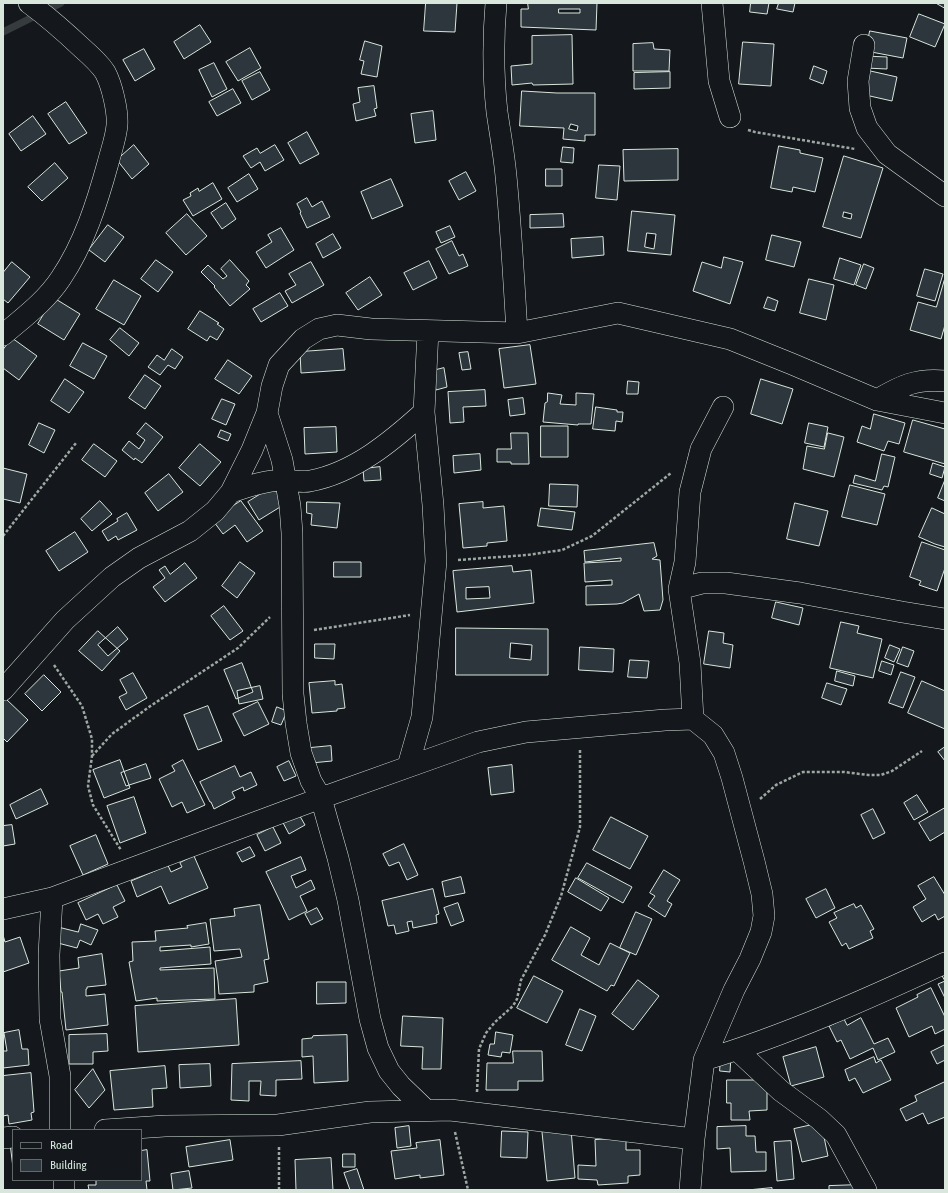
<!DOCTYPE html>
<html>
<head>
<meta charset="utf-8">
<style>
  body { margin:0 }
  #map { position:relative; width:948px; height:1193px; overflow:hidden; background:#14181c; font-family:"Asap Condensed",sans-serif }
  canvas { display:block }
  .frame { position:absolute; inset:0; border:4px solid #d8e6dc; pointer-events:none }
  .legend { position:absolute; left:12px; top:1129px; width:130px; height:52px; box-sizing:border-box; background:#14181c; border:1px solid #626a69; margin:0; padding:5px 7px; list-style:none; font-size:12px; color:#d8e6dc }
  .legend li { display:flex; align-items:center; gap:8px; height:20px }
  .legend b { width:20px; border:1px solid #626a69 }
</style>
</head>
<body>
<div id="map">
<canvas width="948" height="1193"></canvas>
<div class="frame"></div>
<ul class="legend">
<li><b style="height:5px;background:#14181c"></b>Road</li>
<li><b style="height:11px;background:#2c363c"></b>Building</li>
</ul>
</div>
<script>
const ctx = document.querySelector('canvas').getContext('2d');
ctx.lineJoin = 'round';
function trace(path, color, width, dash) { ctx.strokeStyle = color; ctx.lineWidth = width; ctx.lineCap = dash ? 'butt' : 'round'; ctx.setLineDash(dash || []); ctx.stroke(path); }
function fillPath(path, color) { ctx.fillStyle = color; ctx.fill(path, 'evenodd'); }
const stream = new Path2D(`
  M3 32 61 3`);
const building = new Path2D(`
  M426 3H457L455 32 424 31Z
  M528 3H597L596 30 521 27V9H528ZM559 9H580V13H559Z
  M751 3H769L767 14 750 12Z
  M779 3H795L793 12 777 9Z
  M936 3H945V8Z
  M919 14 945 24 935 47 910 37Z
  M200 25 211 42 184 59 174 42Z
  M870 31 907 38 903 58 866 51Z
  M572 35 573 84 533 85 532 83 512 85 511 66 532 64V36Z
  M365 41 382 46 377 77 361 74 364 61 360 60Z
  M743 42 774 44 771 86 739 84Z
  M653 43 654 49 670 50 669 71H633V44Z
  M250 48 261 68 238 81 226 62Z
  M144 49 155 69 135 81 123 60Z
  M865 56 887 57V69L865 68Z
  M214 63 227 89 212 97 199 70Z
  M814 66 827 71 823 84 810 79Z
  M866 70 897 77 892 101 861 94Z
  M260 72 270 90 252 100 242 81Z
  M670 72V88L634 89V73Z
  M374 86 377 108 374 109 376 116 356 121 353 104 360 102 358 88Z
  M233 89 241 103 217 116 209 102Z
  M522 91 557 93H595V135H585V141L563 139 564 128 520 126ZM571 124 578 126 577 131 569 129Z
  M66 102 87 133 69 144 48 114Z
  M433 111 436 140 415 143 411 114Z
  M33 116 46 134 21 151 9 134Z
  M307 132 319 154 300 164 288 143Z
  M134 145 149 164 132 179 117 160Z
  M275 145 284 160 265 171 260 162 251 168 243 156 257 148 260 153Z
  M779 146 800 150V153L823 158 815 192 793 187 792 192 771 188Z
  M563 147 574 148 573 163 561 162Z
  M678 149V180L624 181 623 150Z
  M844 156 883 168 861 238 823 227ZM844 212 852 214 851 219 843 217Z
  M55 163 68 178 42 201 28 187Z
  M599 165 620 166 617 200 596 198Z
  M546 169H562V186H546Z
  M466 172 476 191 459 200 449 181Z
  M249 174 258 189 237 202 228 188Z
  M391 179 403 206 372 219 361 192Z
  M213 183 222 199 193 216 183 200 191 196 190 193 198 188 199 191Z
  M307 198 312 207 322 201 330 217 307 228 300 213 301 212 297 204Z
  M226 203 236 219 222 229 211 213Z
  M632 211 675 215 671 255 628 251ZM647 233 656 234 654 249 645 247Z
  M187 214 207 236 186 255 166 233Z
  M563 214 564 227 530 228V215Z
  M108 225 124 237 105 262 89 250Z
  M450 226 455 237 441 243 436 232Z
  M281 228 294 250 266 268 256 252 272 242 268 235Z
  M333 234 341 248 323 258 316 244Z
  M772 235 801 242 794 267 766 260Z
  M603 237 604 255 572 258 571 239Z
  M452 241 459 256 463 254 468 266 449 274 436 249Z
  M724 257 743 262 730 304 693 291 702 262 721 268Z
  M840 258 861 265 854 285 834 279Z
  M156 260 173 272 158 292 141 279Z
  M230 260 249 281 246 285 250 289 230 306 214 287 215 286 201 272 208 265 223 279 227 276 221 269Z
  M429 261 437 278 413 290 404 273Z
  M12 262 30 277 8 303 3 299V273Z
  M311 262 324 285 292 303 285 291 296 285 289 274Z
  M864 264 874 268 866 289 856 285Z
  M925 269 943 274 935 301 917 296Z
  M370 277 382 295 358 310 346 293Z
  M945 278V325L941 339 910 330 918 302 936 307Z
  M809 279 834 285 826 320 800 313Z
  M114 280 141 296 124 325 96 309Z
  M280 293 288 306 261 322 253 309Z
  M768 297 778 301 775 311 764 308Z
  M54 298 80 314 64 340 38 324Z
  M200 311 219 323 217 324 224 329 217 340 210 336 207 341 188 329Z
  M120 328 139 343 129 356 110 340Z
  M12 338 37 356 19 380 3 368V350Z
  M83 343 107 356 94 379 70 366Z
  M530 345 536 384 504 388 499 349Z
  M172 349 183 357 175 369 168 365 160 375 148 367 157 355 164 360Z
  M343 349 345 370 301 373 300 352Z
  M468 352 471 369 462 370 459 353Z
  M228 360 252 376 239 394 215 379Z
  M444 368 447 387 436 390 432 371Z
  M145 375 161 386 145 409 129 398Z
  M65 379 84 392 69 413 51 401Z
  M761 379 793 389 782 424 751 414Z
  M628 381 639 382 638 394H627Z
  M485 390 486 406 463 407 464 422 450 423 448 392Z
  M548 393 562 395 560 404 576 405V393L594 394 591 424H578V425L543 422 545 403 547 402Z
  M523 398 525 414 510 416 508 400Z
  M222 399 235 404 226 425 212 419Z
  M596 407 617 410V412H623L622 422 616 421 615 431 593 429Z
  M874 414 905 423 899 444 888 441 884 451 857 442 862 426 870 429Z
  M913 420 945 429V464L904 452Z
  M39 423 55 430 44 453 29 445Z
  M146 423 163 437 142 463 135 458 134 460 122 450 129 441 139 449 145 440 137 434Z
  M809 423 828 427 824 447 805 443Z
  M541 426H568V457H541Z
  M336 427 337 452 305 454 304 428Z
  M221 430 231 434 228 441 218 437Z
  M511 433H528L529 464H511V462H497V449H511Z
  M828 433 844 437 834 477 803 469 807 446 824 449Z
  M94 444 117 461 105 477 82 460Z
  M200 444 221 462 200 486 179 468Z
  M480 454 481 470 454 473 453 456Z
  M882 454 895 457 888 487 884 486 882 490 853 483 855 475 875 481Z
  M933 463 945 467 942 478 930 474Z
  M380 467 381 480 364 481 363 469Z
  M3 468 27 474 20 503 3 499Z
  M169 474 183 492 158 511 145 493Z
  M945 480V501L938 498Z
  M550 484 578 485 577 507 549 506Z
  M850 485 885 494 877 525 842 517Z
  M274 486 285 504 259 520 248 502Z
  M100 501 112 514 92 531 81 519Z
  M241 501 263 531 247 542 235 525 223 534 214 522 225 511Z
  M307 502 340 503 337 528 311 525 312 514 307 513Z
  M483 502V508L504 506 507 541 487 543V546L463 548 459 504Z
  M795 503 828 511 819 546 787 539Z
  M541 508 575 512 572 530 538 526Z
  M932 508 945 514V547L935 544 919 537Z
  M127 513 137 530 118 540 116 536 108 541 102 531 118 521 117 519Z
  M75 532 88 552 59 571 46 551Z
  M922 542 945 550V568L937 591 919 585 921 581 910 577Z
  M654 543 657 556 652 559 660 560 663 600 660 610 644 611 639 594 623 603 617 604 586 605V586L612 585V580L585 582 584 563 621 561V558L585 562 584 551Z
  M240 562 255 573 237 598 222 586Z
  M334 562H361V577H334Z
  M185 563 197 578 165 602 153 587 165 578 159 570 165 566 170 574Z
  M512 566 513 572 531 570 534 603 457 612 453 571Z
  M489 587 490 598 466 599V588Z
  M776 602 803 608 799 625 772 618Z
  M224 606 243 631 230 640 211 616Z
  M841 622 859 626 857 633 882 639 873 678 830 668Z
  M118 627 128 639 108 656 98 645Z
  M456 628 548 629V675H456ZM511 643 532 645 531 660 510 658Z
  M98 631 120 651 102 671 79 651Z
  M709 631 724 633 723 643 733 645 730 668 704 664Z
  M315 644H335L334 659 315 658Z
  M890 645 900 649 894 662 885 658Z
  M580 647 614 649 613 672 579 670Z
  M903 647 914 651 908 667 897 663Z
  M630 660 649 661 647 678 628 677Z
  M882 661 894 665 891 675 879 671Z
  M242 663 253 692 236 699 224 670Z
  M837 671 855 676 853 686 835 681Z
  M901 672 915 677 903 708 889 703Z
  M133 673 147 698 126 710 119 697 127 693 120 680Z
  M44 675 61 692 42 711 25 694Z
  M335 681V685L342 684 345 708 337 709V711L312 713 309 683Z
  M922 681 945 691V729L908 713Z
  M827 683 847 689 841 705 822 698Z
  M260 686 263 699 239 704 237 691Z
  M6 699 28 720 7 742 3 738V702Z
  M258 702 269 724 244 736 233 714Z
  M208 706 222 741 198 750 184 715Z
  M277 707 287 711 281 725 272 722Z
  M331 746 332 761 311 763 310 748Z
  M945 747V761L938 752Z
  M120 760 130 788 104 798 93 770Z
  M183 760 205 805 187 813 182 802 172 807 159 779 175 771 172 766Z
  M289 761 296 776 284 781 277 767Z
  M146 764 151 778 126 786 121 773Z
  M512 765 514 792 491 795 488 768Z
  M235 766 240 777 251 772 257 785 244 791 243 787 232 792 235 798 214 809 211 802H210L200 782Z
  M41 789 48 804 16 819 10 805Z
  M917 795 928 812 914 820 904 803Z
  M134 797 146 833 120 843 107 806Z
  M945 808V832L930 841 919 823Z
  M873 809 885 833 873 839 861 815Z
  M297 811 305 825 289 834 281 819Z
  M611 817 648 836 630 869 593 850Z
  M12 825 15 844 3 846V826Z
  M273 827 281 843 265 851 257 835Z
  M96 835 108 864 83 875 70 846Z
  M404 844 418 875 407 880 399 862 389 866 383 854Z
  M250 847 255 856 242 862 237 853Z
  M194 856 208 888 169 904 161 886 137 897 131 881 157 870 166 861 171 872 182 867 180 863Z
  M301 857 306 870 291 876 296 888 311 880 315 889 300 896 307 911 289 920 266 872Z
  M587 863 632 887 623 903 578 878Z
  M664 870 680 880 667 901 672 904 665 917 648 906 655 896 650 893Z
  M461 877 465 893 445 897 442 882Z
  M934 877 945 895V916L938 920 935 914 922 922 913 907 926 899 918 886Z
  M576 878 609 898 601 911 568 892Z
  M117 885 125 901 113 907 118 917 103 924 98 914 86 920 78 903Z
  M433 889 439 914 436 915 437 923 413 928 412 921 407 922 409 931 396 934 394 925 388 926 382 901Z
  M826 889 835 908 816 918 806 899Z
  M458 903 464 921 451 926 444 908Z
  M854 904 856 908 861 905 874 929 870 931 873 938 849 949 846 943 842 946 829 922 837 918 834 913Z
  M260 905 269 959 264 960 268 982 254 985V992L219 994 218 981 215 961 242 957 240 949 214 951 210 919 235 916 234 909Z
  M317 908 323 919 311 925 305 914Z
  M636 912 652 919 636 955 620 948Z
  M206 923 209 944 191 947V945L160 947V951L210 947 211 964 160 968V970L214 968 215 999 157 1001V998L136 1001 129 962 133 961 132 942 156 941 155 931 188 928 187 926Z
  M81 924 98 930 91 945 80 940 77 948 54 942 58 927 78 932Z
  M571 927 590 938 581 955 599 965 610 943 630 953 614 986 611 985 607 991 552 960Z
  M3 935 5 942 20 937 29 963 3 972Z
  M102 954 106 985 87 987V989H86V996L105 994 108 1025 66 1030 62 992H61L59 971 79 968 78 958Z
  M945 972V998L938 984 945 981 941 974Z
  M534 976 563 991 547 1023 517 1008Z
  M638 980 659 996 633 1030 612 1014Z
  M317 982H346V1003L317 1004Z
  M931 988 945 1017V1029L935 1034 932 1026 909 1037 896 1008 918 997 917 995Z
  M236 999 239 1045 138 1052 135 1006Z
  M580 1009 596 1016 582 1051 566 1045Z
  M403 1016 443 1018 441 1069H422L423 1047 401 1046Z
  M861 1018 874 1044 888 1038 895 1052 878 1060 873 1048 850 1059 841 1040 837 1042 829 1026 844 1019 847 1025Z
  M19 1030 22 1049H28L29 1065 3 1068V1051H7L4 1033Z
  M496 1032 513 1035 510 1053 502 1052 501 1057 488 1055 490 1044H494Z
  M107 1034 108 1051 93 1052V1064H69V1035Z
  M347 1035 348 1081 314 1083 313 1056 302 1057V1039L312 1038 313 1036Z
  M945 1045V1060L937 1064 931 1052Z
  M816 1047 824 1077 791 1086 783 1057Z
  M513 1051H542L543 1081H518V1090H486L487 1063H513Z
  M721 1056H731L730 1072 720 1071Z
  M874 1057 876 1063 881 1060 891 1080 863 1093 855 1078 849 1081 845 1070Z
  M301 1061 302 1079 276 1080V1096L260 1095 261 1081H249V1101L231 1100 232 1064Z
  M210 1064 211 1086 180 1088 179 1065Z
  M165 1066 167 1088 152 1089 153 1107 114 1110 110 1071Z
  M93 1069 105 1090 89 1108 75 1090Z
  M31 1073 34 1112 31 1113 32 1120 9 1124 8 1115 3 1116V1076Z
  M727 1080H767V1110L749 1111 750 1120H731V1103H727Z
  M945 1082V1117L928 1124 923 1113 906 1121 900 1109 917 1101 915 1096Z
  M821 1123 828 1156 802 1162 794 1129Z
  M409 1126 411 1146 397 1148 395 1128Z
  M746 1126V1136H755L756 1152H766V1171L731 1172 730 1148 717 1149V1127Z
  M571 1129 575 1178 547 1181 542 1132Z
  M502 1131 528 1132 527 1158 501 1157Z
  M626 1138V1150H640V1175L628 1176V1183L598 1185 597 1180 578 1179V1165L596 1166 595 1140Z
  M230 1140 233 1160 189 1167 186 1147Z
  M440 1140 444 1175 420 1178V1175L395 1179 391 1151 417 1148 416 1143Z
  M791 1141 794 1179 777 1181 774 1142Z
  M13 1142V1168L10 1143Z
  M147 1150 150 1181H146L147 1190H89L88 1185H96V1180H141V1151Z
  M343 1154H355V1167H343Z
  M331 1158 333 1190H296L295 1160Z
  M357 1169 364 1190H350L344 1173Z
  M189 1171 192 1188 173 1190 171 1174Z
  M859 1185V1190H829V1186Z
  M772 1188V1190H748Z`);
const path = new Path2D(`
  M748 130 755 132 855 149
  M3 536 76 443
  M458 560 527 555 562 550 592 536 671 473
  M314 630 410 615
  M54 665 82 706 92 739V756L88 786 93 805 121 850
  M92 756 112 734 149 707 238 648 270 617
  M760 799 776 785 803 772H844L868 775H881L892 771 922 751
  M477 1092 479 1049 486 1033 495 1022 513 1006 517 999 521 980 545 935 561 896 580 827V750
  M455 1132 468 1190
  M279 1147V1190`);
const street = new Path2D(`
  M496 3C493 39 493 76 497 112 500 133 504 154 506 176 511 228 514 281 517 333
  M712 3 719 81 730 117
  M864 45 858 81 860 108 867 128 887 154 945 196
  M3 335C24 317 46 301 61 278 84 244 97 203 108 163 111 151 116 138 117 125 118 111 112 85 105 72 99 63 90 55 82 48 65 32 48 17 29 3
  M877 400C900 386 917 378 945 381
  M267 413 282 460 290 506 292 533 293 694 296 723 301 753 311 781 321 798 338 858 348 900 370 1019 378 1048 389 1071 401 1086 426 1110
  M231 492C249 486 267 480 285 480 294 480 301 483 310 481 354 473 392 441 424 412
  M679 589 702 583H726L800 593 902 612 945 619
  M3 690 65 620 112 577 139 558 190 531 215 511 231 492 252 450 267 413 272 386 279 365 303 339 319 329 337 325 371 329 517 333 618 313 730 339 792 364 877 400 945 413
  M693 719 690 663 679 589 685 562 690 492 701 449 723 407
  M408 766 422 717 436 561 433 505 424 412 428 331
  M52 898 49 955 50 1019 60 1076V1130
  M3 909 52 898 321 798 478 742 526 732 665 720 693 719 713 735 724 753 732 778 754 861 762 894 764 916 761 932 750 959 734 990 704 1060 694 1139 690 1190
  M737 1050 781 1091 819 1119 836 1135 866 1190
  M704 1060C787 1035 867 999 945 963
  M105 1130 165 1126 278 1125 370 1112 450 1110 694 1139
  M3 1138 13 1137
  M64 1180V1190`);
trace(stream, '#363b3e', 7);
fillPath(building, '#2c363c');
trace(building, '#d8e6dc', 1);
trace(street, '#d8e6dc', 22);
trace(path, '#9da8a2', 2.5, [3, 2]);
trace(street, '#14181c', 21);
</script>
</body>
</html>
